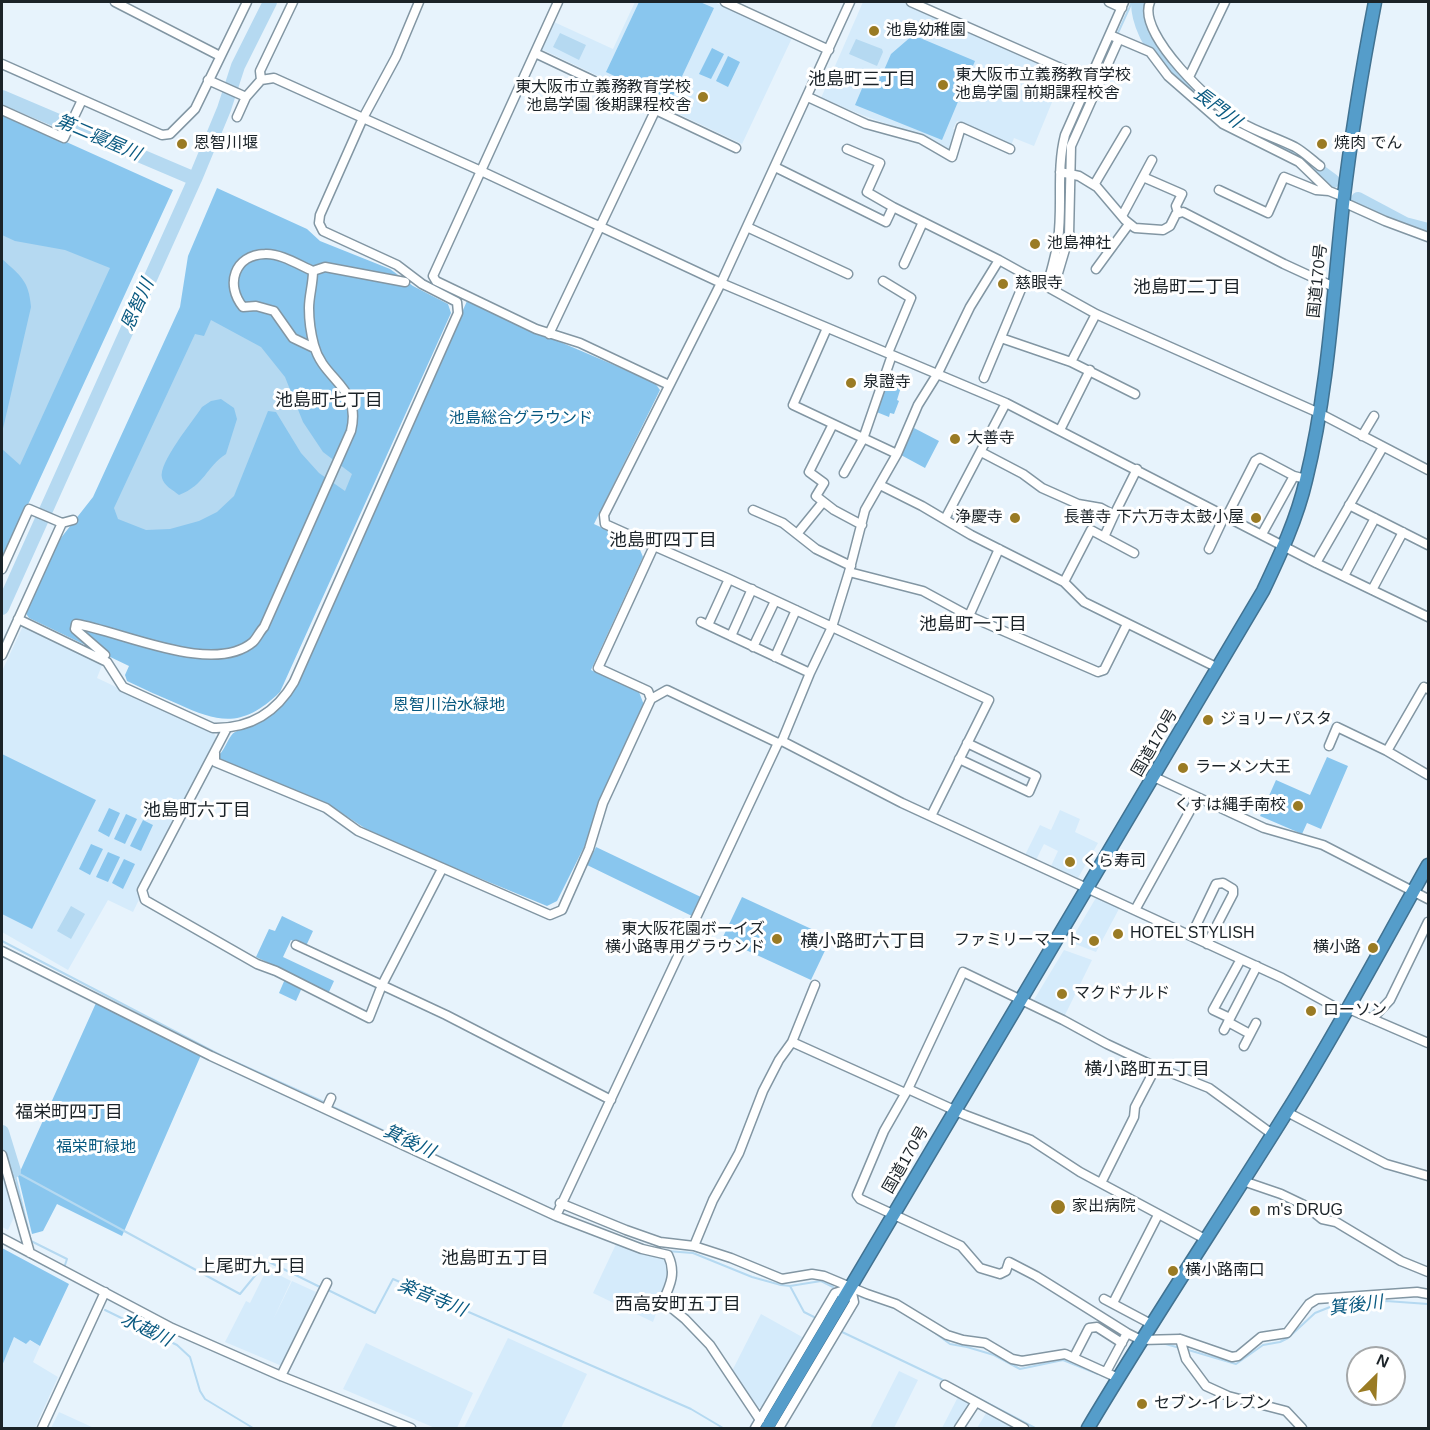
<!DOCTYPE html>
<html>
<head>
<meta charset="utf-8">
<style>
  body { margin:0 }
  #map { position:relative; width:1430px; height:1430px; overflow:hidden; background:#e7f3fc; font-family:Arial,sans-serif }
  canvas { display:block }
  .frame { position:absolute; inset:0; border:3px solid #1b2328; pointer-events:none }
  .north { position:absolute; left:1346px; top:1346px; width:60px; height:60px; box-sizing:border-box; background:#fff; border:2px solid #a4a7a9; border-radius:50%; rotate:24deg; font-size:16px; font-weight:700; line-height:24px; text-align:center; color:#1b2328 }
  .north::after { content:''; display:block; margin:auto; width:21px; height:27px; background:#9a7b24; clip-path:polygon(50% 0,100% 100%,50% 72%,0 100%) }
</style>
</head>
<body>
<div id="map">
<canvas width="1430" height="1430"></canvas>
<div class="frame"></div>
<div class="north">N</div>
</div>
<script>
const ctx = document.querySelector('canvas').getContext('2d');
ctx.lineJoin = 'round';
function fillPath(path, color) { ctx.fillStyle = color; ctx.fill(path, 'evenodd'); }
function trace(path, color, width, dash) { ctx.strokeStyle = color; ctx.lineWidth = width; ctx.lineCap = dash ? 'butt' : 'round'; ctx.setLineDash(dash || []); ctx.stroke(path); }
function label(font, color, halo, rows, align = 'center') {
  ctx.font = font + ' Arial,"Noto Sans JP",sans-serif'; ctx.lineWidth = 6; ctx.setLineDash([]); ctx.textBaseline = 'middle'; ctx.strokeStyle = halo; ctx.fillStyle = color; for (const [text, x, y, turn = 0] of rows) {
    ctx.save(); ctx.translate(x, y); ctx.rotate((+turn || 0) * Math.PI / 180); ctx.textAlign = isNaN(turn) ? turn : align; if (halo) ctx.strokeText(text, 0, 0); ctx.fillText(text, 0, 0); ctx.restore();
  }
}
const built = new Path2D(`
  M635 2H714L792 38 742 144 541 49 554 22 613 49Z
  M863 2H906L1064 73 1034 146 1014 138 1011 146 957 121 953 129 956 130 952 149 948 151 926 138 862 115 821 98Z
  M23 626 102 665 97 678 214 733 217 739 133 912 108 900 68 970 2 932V671Z
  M1060 810 1080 819 1075 832 1098 843 1078 878 1051 866 1058 851 1044 844 1036 860 1025 855 1040 825 1051 830Z
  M1097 896 1120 907 1096 952 1070 942Z
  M1064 950 1092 960 1064 1017 1032 1003Z
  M2 1159 17 1211 8 1230 2 1227Z
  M617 1242 667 1258 672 1268 653 1322 593 1293Z
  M267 1269 291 1281 273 1320 292 1281 316 1292 282 1366 225 1342 246 1301 250 1303Z
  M761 1314 804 1338 762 1407 757 1408 732 1371Z
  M14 1337 26 1344 29 1340 40 1346 33 1362 58 1377 35 1428H2V1366Z
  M508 1338 587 1374 561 1428H464Z
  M366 1343 473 1393 457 1428H435L343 1389Z
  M899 1371 918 1380 894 1428H870Z
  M959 1395 971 1403 955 1428H942Z
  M988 1410 1021 1428H977Z
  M59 1412 94 1428H51Z`);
const green = new Path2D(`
  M639 2H700L714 8 670 102 606 72Z
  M913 35 975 61 942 140 855 105 869 72 881 77 891 54Z
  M712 48 724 54 711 79 699 74Z
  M728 56 740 62 728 87 716 81Z
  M2 113 173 190 2 561Z
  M217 188 307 229 320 241 390 269 413 286 448 304 451 313 280 692C244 727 221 724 178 704 161 697 144 689 127 681L125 675 129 666 29 618 25 612 53 548 93 497 180 307 188 256Z
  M467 301C530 330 593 355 655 383L660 390 594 524 638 545 643 557 591 670 639 692 644 705 600 800 585 845 557 901 547 906 411 850 366 829 334 808 220 760 219 755C226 748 229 735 235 732 242 728 250 728 257 724 275 715 286 702 297 685Z
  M885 380 901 387 897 400 899 401 894 414 890 413 889 417 874 411Z
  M914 428 939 441 925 468 901 455Z
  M2 754 96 800 32 929 2 914Z
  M1327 757 1348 766 1321 829 1307 823 1302 834 1260 816 1276 780 1310 795Z
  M109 808 120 813 109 837 98 831Z
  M126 814 137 819 125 844 114 839Z
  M143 820 153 825 141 851 130 846Z
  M91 844 103 849 90 875 79 869Z
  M596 847 703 898 694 917 587 865Z
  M108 852 120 857 108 882 96 877Z
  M124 859 135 864 123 889 112 883Z
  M742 897 831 938 811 980 722 939Z
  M282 916 313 931 306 946 291 940 283 957 334 981 328 994 304 983 296 1001 279 993 288 972 256 957 269 929 275 931Z
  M96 1003 201 1055 122 1236 57 1204 43 1231 32 1234 18 1176Z
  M2 1248 69 1284 40 1346 30 1340 26 1344 14 1337 2 1366Z`);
const water = new Path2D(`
  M560 33 586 45 579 60 553 47Z
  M856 39 882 49 883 52 877 66 849 54Z
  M2 235 15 241 65 250 110 268 20 465 2 449V433L31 307C29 281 21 276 2 259Z
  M211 320 261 347 285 377 303 422 323 452 352 474 345 491 319 473 301 453 276 412 268 411 234 496 217 512 199 521 170 529 146 530 118 519 114 508 195 334 204 336ZM221 399 234 408 237 419 226 454C206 467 205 485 179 495 173 490 164 486 162 478 158 463 193 421 202 407L211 401Z
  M71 906 85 914 71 939 57 931Z`);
const stream = new Path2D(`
  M1117 35 1132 2
  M1070 139 1085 106
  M1066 171 1067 147
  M1064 240 1066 177
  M2 941 222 1056 326 1103
  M331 1106 530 1199
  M14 1171 240 1294 267 1261 322 1288
  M14 1171 31 1241 67 1259 64 1268
  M624 1238 649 1247
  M666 1251 693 1253 752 1277 781 1285 790 1286 821 1281 833 1287
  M790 1286 804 1312 816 1318
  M328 1290 375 1313 393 1279 691 1409 723 1428
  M861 1297 881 1303
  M105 1310 177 1345 190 1357 200 1391 205 1399 253 1428
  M931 1330 950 1344 967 1347 994 1355 1020 1369 1063 1360 1098 1374
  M840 1331 945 1381
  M1162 1343 1180 1348
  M1185 1349 1236 1364 1263 1345 1280 1342 1288 1338 1315 1313 1335 1305 1386 1301 1428 1304
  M961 1389 1035 1428`);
const river = new Path2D(`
  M1138 2C1138 49 1196 99 1233 124 1252 137 1276 143 1295 154 1308 162 1320 172 1333 181
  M2 97 195 179
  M1358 199 1405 224 1428 230
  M2 608 195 179 224 109 238 66 270 2
  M2 1132 14 1171`);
const minor = new Path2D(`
  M115 2 220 56
  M558 2 433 276 436 281 536 329 580 343 669 385
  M725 2 829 50
  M911 2 1090 81
  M1109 2 1122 8
  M1150 2C1136 34 1214 106 1240 122 1257 132 1277 138 1295 147 1304 152 1312 160 1320 166
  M1110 35 1150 52 1168 76 1223 124 1299 162 1329 191
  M535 53 736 148
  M2 64 162 135 170 134 195 109 247 2
  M1189 77 1225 2
  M208 80 246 97
  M261 80 274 78 481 171 721 283 1006 403 1316 563 1428 617
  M808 97 866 124 921 139 952 157 961 127 1010 149
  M2 110 64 138 82 100
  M237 117 246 97 261 80 260 71 293 2
  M847 149 880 163 867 192 893 207
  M775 167 886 222 893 207 999 260 1096 314 1319 413 1428 470
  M1060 172 1079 176 1097 187 1125 220 1135 228 1163 230 1170 226 1176 214 1183 212 1284 264 1334 287
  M1143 177 1182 194 1176 206 1178 213
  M1094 185 1126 131
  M1219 190 1268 213 1284 177 1316 190 1329 191 1344 197
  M1343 202 1385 221 1428 237
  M1122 216 1152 160
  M747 227 848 274
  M904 264 923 222
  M1096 269 1129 224
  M883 281 911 298 888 353
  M1047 286C1051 271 1056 255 1058 240 1063 205 1056 170 1065 135L1124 2
  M1053 290 1069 236 1071 146 1119 39
  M827 328 793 405 897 454
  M549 334 655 111
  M1001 338 1071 362 1135 394
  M314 348 293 338 274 311 256 306 243 307C225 285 234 255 265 254 280 253 299 265 313 271L325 267 405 282
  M1071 362 1096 314
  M984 378 1027 275
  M833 424 809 472 824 483 816 496 834 510 862 525
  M1060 430 1090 370
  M1362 436 1374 416
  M981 452 1023 474 1042 488 1078 504 1101 508 1114 515 1137 469
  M844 473 863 439 892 355
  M880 485 922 506 971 535 1064 582 1084 602 1218 668
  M1349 505 1428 545
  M753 510 783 523 816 549 851 566
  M1227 516 1255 461 1260 458 1294 476 1306 479
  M945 519 1006 403
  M797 534 823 502
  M1262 534 1294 476
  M1104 537 1114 515
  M654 546 729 579 989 700 931 816
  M1209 549 1225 515
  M1316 563 1383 447
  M2 569 29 509 62 523 73 520
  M849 572 923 591 969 616 1098 672 1104 670 1127 624
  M1344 576 1375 518
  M1064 582 1091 530 1134 553
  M1372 590 1403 532
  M969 616 999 549
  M18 619 107 662 123 687 213 728C249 729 276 713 294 682L458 313 457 302 422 284 397 265 323 231 319 223 320 215 363 118 396 57 419 2
  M701 622 810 673
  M708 625 729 579
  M731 636 752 589
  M753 647 775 601
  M2 655 62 523
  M105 655 75 629 76 624C121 631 213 676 253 642 257 638 260 631 264 627L351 431C362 386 323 381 314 345 311 334 309 320 309 308 309 296 313 284 313 271
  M775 657 796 610
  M651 699 648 691 598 668 654 546 605 524 604 515 721 283 850 2
  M227 728 142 890 145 900 257 964 276 971 369 1018 382 985 442 869
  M782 741 902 803 1282 978 1346 1013
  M1329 746 1337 727 1387 751 1424 687 1428 689
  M1387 751 1428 775
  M215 753V762L326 808 358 831 550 915 562 910 589 849 603 803 651 699 667 690 778 743
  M959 759 1029 792 1036 776 967 743
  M1154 777 1264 828 1323 845 1428 899
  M1135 910 1197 798
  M1191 936 1216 884 1223 883 1233 889V894L1207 944
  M296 945 446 1015 611 1100
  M2 951 211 1056 556 1216 642 1249 668 1255C676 1272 671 1284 663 1301L685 1319 710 1345 760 1420
  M1349 1009 1428 1043
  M1230 1018 1213 1010 1241 959
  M1372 1019 1390 1000 1428 922
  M1228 1022 1250 1034
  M1224 1030 1257 966
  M792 1042 905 1093
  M1244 1046 1256 1023
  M908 1089 965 1115 1031 1140 1080 1172 1205 1239
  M326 1109 331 1098
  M1287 1112 1386 1164 1428 1176
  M2 1155 30 1253
  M1243 1181 1281 1194 1306 1206 1322 1219 1336 1222 1401 1261 1428 1272
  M1101 1183 1134 1117 1135 1107 1156 1067
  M560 1203 626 1230 660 1242 694 1246 731 1258 782 1279 812 1274 824 1276 867 1294 896 1304 947 1335 963 1340 985 1343 1012 1359 1022 1361 1065 1354 1118 1378
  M556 1216 778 743 782 741 810 673 832 627 849 572 865 510 897 454 918 405 938 373 970 307 999 260
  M2 1238 172 1328 281 1376 411 1428
  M694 1246 713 1200 739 1153 763 1091 779 1060 792 1042 815 985
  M1104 1299 1151 1324
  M1113 1303 1158 1215
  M1127 1333 1036 1276 1009 1262 1006 1271 1000 1274 980 1268 961 1246 860 1199 857 1195 884 1131 908 1089 963 972 1063 1020 1107 1044 1156 1067 1209 1088 1272 1134
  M1180 1339 1186 1359 1206 1386 1228 1396 1286 1411 1302 1428
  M1074 1357 1089 1328 1097 1327 1122 1343
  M1106 1372 1127 1333 1141 1340 1180 1339 1232 1357 1238 1356 1261 1337 1287 1333 1309 1304 1317 1299 1417 1292 1428 1294
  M281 1376 327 1283
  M945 1385 1024 1428
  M42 1428 105 1292
  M755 1428 835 1293 851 1288
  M779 1428 854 1302 851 1288
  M959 1428 976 1402`);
const highway = new Path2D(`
  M767 1428 1263 591C1280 555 1297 519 1306 480 1328 391 1333 296 1343 204 1351 136 1362 69 1375 2
  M1088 1428C1151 1322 1220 1219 1286 1113 1337 1032 1381 948 1428 865`);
const markers = [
  [874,31,6,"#9a7b24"],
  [943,85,6,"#9a7b24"],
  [703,97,6,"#9a7b24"],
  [182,144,6,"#9a7b24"],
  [1322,144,6,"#9a7b24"],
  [1035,244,6,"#9a7b24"],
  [1003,284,6,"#9a7b24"],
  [851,383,6,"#9a7b24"],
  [955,439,6,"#9a7b24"],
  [1015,518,6,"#9a7b24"],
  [1256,518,6,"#9a7b24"],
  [1208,720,6,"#9a7b24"],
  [1183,768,6,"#9a7b24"],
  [1298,806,6,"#9a7b24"],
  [1070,862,6,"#9a7b24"],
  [1118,934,6,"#9a7b24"],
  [777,939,6,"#9a7b24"],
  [1094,941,6,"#9a7b24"],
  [1373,948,6,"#9a7b24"],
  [1062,994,6,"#9a7b24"],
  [1311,1011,6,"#9a7b24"],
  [1058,1207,8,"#9a7b24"],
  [1255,1211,6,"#9a7b24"],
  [1173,1271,6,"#9a7b24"],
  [1142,1404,6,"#9a7b24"]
];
const poiNames = [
  ["池島幼稚園",886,31],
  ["東大阪市立義務教育学校",955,76],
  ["池島学園 前期課程校舎",955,94],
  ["東大阪市立義務教育学校",691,88,"right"],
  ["池島学園 後期課程校舎",691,106,"right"],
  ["恩智川堰",194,144],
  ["焼肉 でん",1334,144],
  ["池島神社",1047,244],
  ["慈眼寺",1015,284],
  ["泉證寺",863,383],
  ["大善寺",967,439],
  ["浄慶寺",1003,518,"right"],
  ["長善寺 下六万寺太鼓小屋",1244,518,"right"],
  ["ジョリーパスタ",1220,720],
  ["ラーメン大王",1195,768],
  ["くすは縄手南校",1286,806,"right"],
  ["くら寿司",1082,862],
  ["東大阪花園ボーイズ",765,930,"right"],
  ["横小路専用グラウンド",765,948,"right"],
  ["HOTEL STYLISH",1130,934],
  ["ファミリーマート",1082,941,"right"],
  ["横小路",1361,948,"right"],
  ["マクドナルド",1074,994],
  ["ローソン",1323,1011],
  ["家出病院",1072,1207],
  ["m's DRUG",1267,1211],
  ["横小路南口",1185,1271],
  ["セブン-イレブン",1154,1404]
];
const streetNames = [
  ["国道170号",1318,281,-84],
  ["国道170号",1155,743,-60],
  ["国道170号",906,1160,-60]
];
const parkNames = [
  ["池島総合グラウンド",521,419],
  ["恩智川治水緑地",449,706],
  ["福栄町緑地",96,1148]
];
const neighbourhoodNames = [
  ["池島町三丁目",862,80],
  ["池島町二丁目",1187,288],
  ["池島町七丁目",329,401],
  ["池島町四丁目",663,541],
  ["池島町一丁目",973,625],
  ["池島町六丁目",197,811],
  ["横小路町六丁目",863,942],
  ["横小路町五丁目",1147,1070],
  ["福栄町四丁目",69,1113],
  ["池島町五丁目",495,1259],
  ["上尾町九丁目",252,1267],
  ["西高安町五丁目",678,1305]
];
const waterNames = [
  ["長門川",1217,108,37],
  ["第二寝屋川",98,138,23],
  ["恩智川",138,305,-66],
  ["箕後川",409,1142,25],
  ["楽音寺川",432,1298,22],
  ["箕後川",1356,1306,-7],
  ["水越川",146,1330,26]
];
fillPath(built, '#d5ebfb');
fillPath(green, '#89c6ee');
fillPath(water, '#b5d9f1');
trace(stream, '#b5d9f1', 2);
trace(river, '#b5d9f1', 14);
trace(minor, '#8296a3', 11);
trace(highway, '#417291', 15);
trace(minor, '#fff', 8);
trace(highway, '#559dca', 12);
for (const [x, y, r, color] of markers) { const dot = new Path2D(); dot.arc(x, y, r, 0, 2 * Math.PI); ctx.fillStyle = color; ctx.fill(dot); trace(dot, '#fff', 2); }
label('16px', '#1b2328', '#fff', poiNames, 'left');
label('16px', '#1b2328', '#fff', streetNames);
label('16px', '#075980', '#fff', parkNames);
label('18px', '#1b2328', '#fff', neighbourhoodNames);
label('italic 18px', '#0a5a81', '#fff', waterNames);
</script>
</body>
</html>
